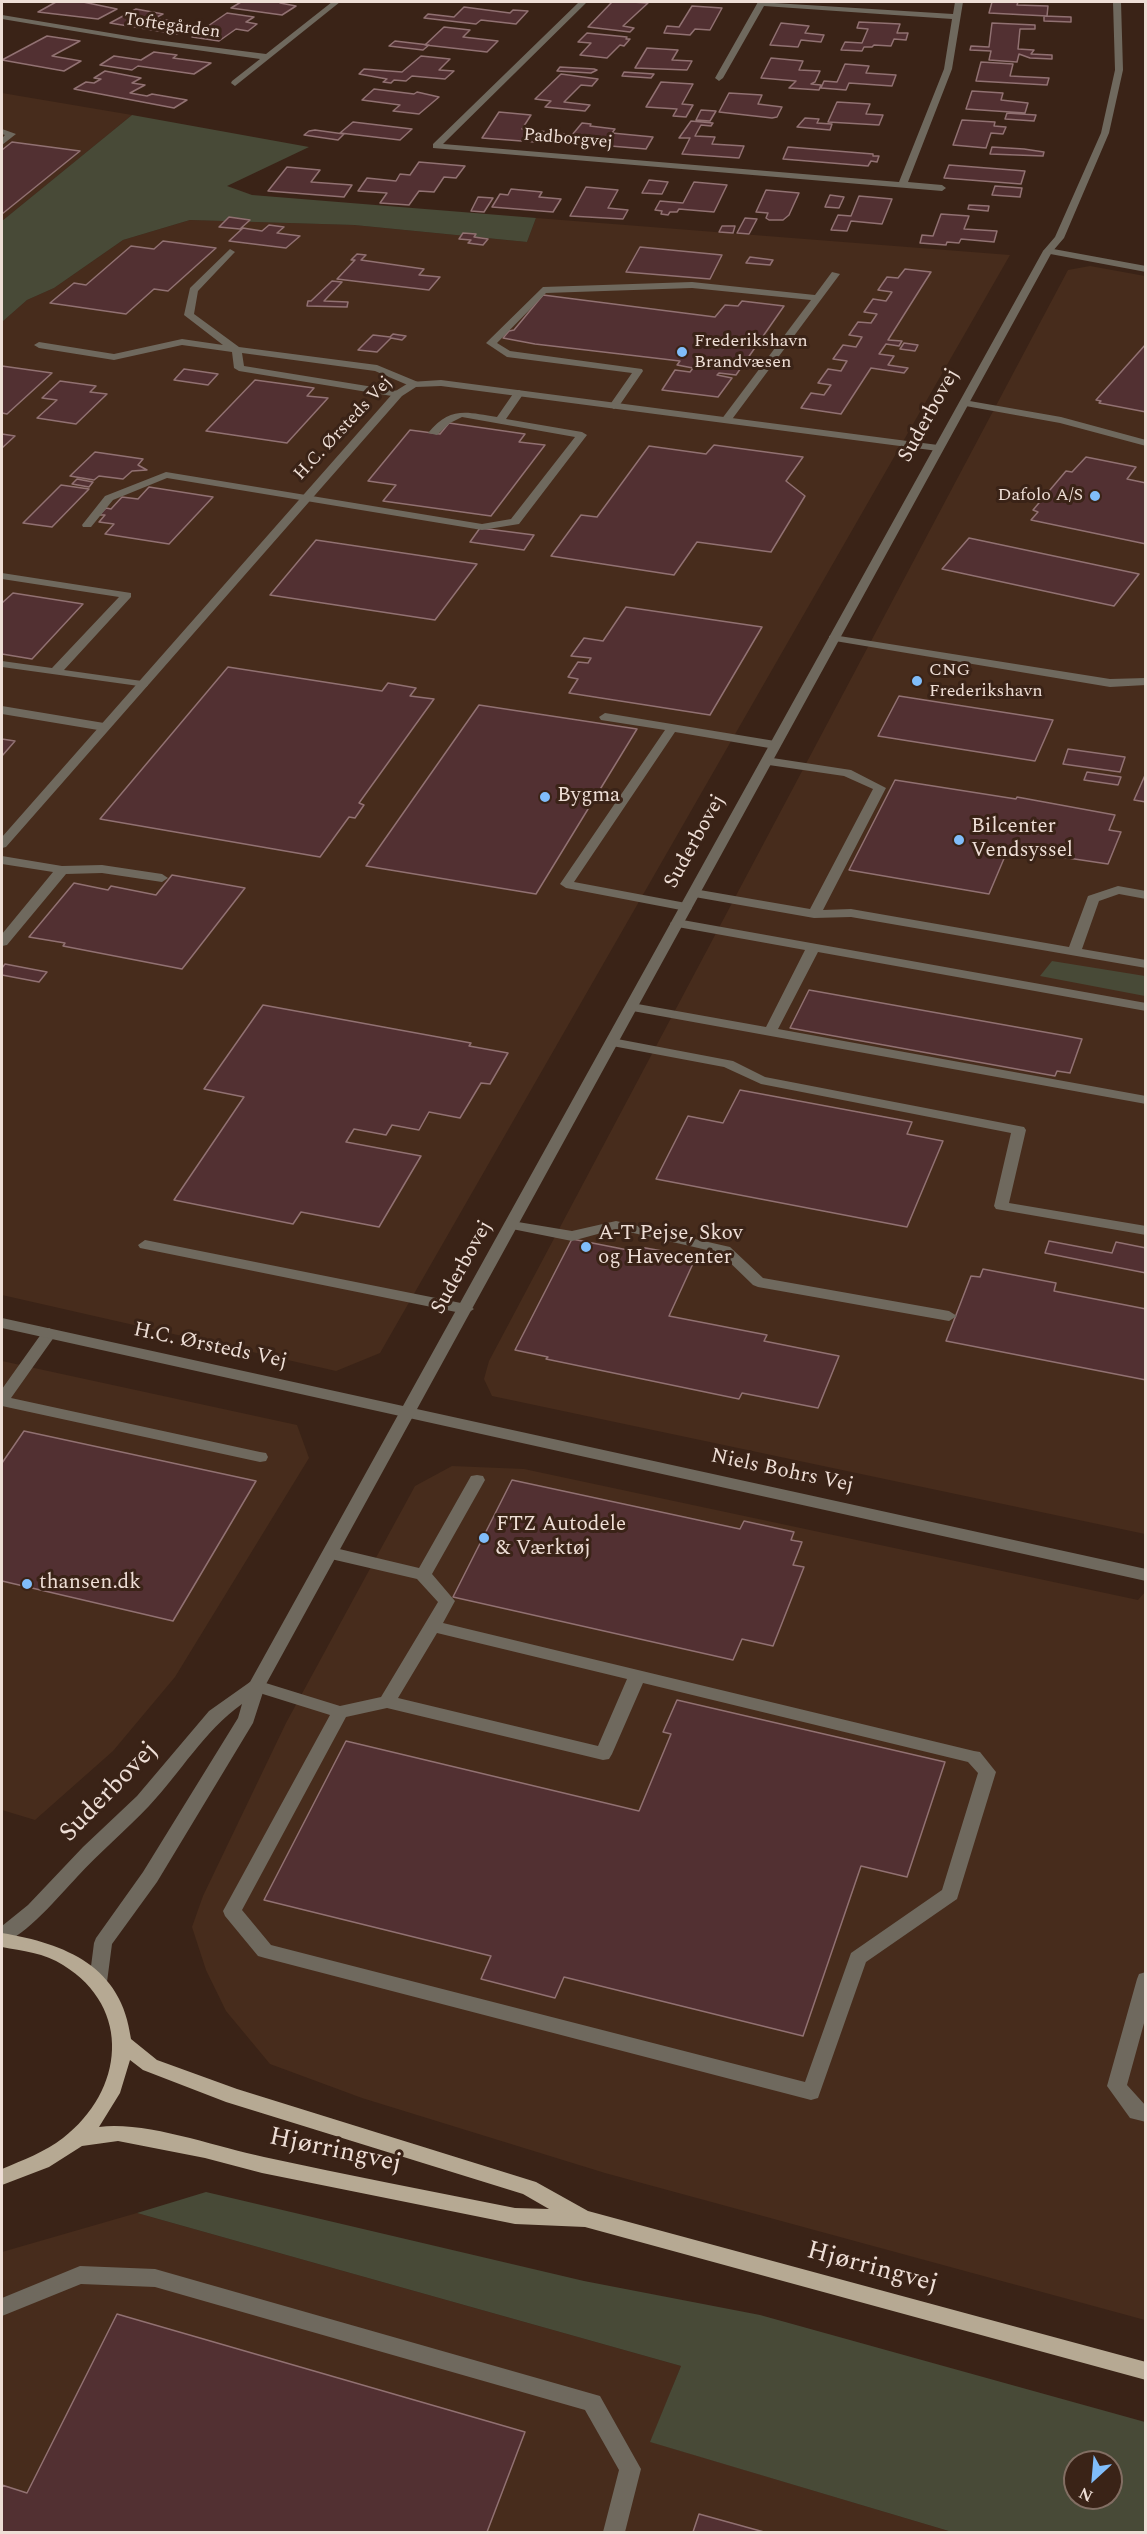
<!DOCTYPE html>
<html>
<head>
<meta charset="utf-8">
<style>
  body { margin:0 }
  #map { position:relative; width:1147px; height:2534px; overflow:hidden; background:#3a2317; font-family:Spectral,serif }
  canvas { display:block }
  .frame { position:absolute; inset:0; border:3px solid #eeded6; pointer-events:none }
  .north { position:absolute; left:1063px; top:2450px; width:60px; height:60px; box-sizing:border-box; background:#3a2317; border:2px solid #826e63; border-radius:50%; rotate:206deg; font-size:16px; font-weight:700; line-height:24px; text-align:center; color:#eeded6 }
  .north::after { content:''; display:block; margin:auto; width:21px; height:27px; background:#80bdfa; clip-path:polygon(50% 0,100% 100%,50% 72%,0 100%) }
</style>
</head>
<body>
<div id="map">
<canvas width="1147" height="2534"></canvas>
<div class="frame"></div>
<div class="north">N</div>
</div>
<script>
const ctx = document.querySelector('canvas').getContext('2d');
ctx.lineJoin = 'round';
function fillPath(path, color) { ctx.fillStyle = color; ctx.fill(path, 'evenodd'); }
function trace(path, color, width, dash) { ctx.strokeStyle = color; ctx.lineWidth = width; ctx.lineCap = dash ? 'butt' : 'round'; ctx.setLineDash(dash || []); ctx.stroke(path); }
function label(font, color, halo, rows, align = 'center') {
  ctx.font = font + ' Spectral,serif'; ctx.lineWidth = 6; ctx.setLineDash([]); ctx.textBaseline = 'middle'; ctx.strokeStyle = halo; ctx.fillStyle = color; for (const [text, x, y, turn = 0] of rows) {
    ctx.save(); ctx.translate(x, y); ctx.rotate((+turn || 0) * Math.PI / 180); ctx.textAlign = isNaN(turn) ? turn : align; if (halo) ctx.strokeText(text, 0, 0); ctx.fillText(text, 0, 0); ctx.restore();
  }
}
const built = new Path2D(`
  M2 93 132 115 2 221Z
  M536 218 1010 255 380 1353 336 1371 2 1295V322L27 300 54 288 123 240 190 220 354 225 527 242Z
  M1090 266 1145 276V1534L492 1396 484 1379 489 1361 1068 270Z
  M2 1361 297 1425 309 1458 175 1677 113 1751 35 1820 2 1810Z
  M452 1466 524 1469 1138 1600 1145 1592V2320L605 2173 362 2098 270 2064 226 2011 206 1970 192 1927 203 1896 286 1723 415 1486Z
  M137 2213 681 2366 651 2442 952 2532H2V2252Z`);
const green = new Path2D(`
  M132 115 309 147 227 186 252 195 536 218 527 242 354 225 190 220 123 240 54 288 27 300 2 322V221Z
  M1052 961 1145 976V996L1040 976Z
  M206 2192 584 2281 760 2315 1145 2422V2532H952L650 2442 681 2366 137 2213ZM1075 2462H1111V2498H1075Z`);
const building = new Path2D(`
  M56 2H83L117 9 98 19 38 12Z
  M241 2H283L280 3 296 6 282 15 231 8Z
  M612 2H632L648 3 623 26 634 28 630 32 588 27Z
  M992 2H1018L1017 5 1048 6 1047 16 989 13Z
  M692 6 722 8 710 30 695 29 690 35 664 33 667 26 679 27Z
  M464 7 510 13 513 10 528 11 516 24 481 20 476 24 424 18 428 14 454 17Z
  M136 9 163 14 155 18 193 25 177 34 110 23Z
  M227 13 254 17 246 22 257 24 248 31 236 29 219 41 192 37Z
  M1044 16 1071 17V22L1044 21Z
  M859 22 900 24 897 33H908L906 40 894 39 891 46 874 45 872 47H864L862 51 841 50 845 42 862 43 868 29 857 28Z
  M781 23 809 26 805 33 824 35 821 42 801 40 798 47 770 45Z
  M992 23 1035 25V29H1020L1018 49 1034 50 1031 54 1052 55V59L1030 58 1019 54 1017 62 989 60 991 51 970 50 971 46 989 47Z
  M444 27 470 30 463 37 498 41 487 52 425 45Z
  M587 33 627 37 626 39H630L624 46 620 45 607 58 580 55 591 43 578 42Z
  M47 36 80 41 52 56 81 61 64 71 2 60Z
  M395 41 429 45 423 50 389 46Z
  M647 48 678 50 672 60 692 61 687 70 635 68Z
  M154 52 177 55 173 58 211 63 194 74 138 66 132 70 100 65 114 56 141 60Z
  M421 56 450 59 439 70 454 71 445 79 412 76 406 81 394 80 391 83 383 82 387 79 359 74 364 69 402 72Z
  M771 58 803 61 799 70 820 71 815 82 811 84 821 85 819 90 789 88 796 81 761 78Z
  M981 62 1013 64 1010 76 1049 78 1047 85 976 81Z
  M845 64 869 66 866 73 896 75 892 86 849 83 846 90 821 88 824 81 837 82Z
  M560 67 594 69 597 70 591 73 557 71Z
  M105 71 141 78 132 83 145 85 130 93 147 96 152 94 187 100 174 108 74 89 86 82 94 83 101 79 94 78Z
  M624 72 654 74 651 78 622 76Z
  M561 74 598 79 592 86 581 85 564 102 590 105 585 111 545 107 551 101 535 99Z
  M661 82 693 84 682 104 693 105 686 117 673 116 677 109 646 107Z
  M374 89 414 94 417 92 439 97 419 114 393 111 400 105 362 100Z
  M972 91 1003 93 1001 100 1028 103 1025 113 966 109Z
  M729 93 762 95 758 104 782 107 777 117 772 118 719 112Z
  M837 102 870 104 866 114 883 115 879 125 828 122Z
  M701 110 716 111 710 121 696 120Z
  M499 112 531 115 522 129 574 135 571 140H564L561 144 482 138Z
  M1007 113 1036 115 1034 121 1005 119Z
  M805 118 819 119 817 123 832 124 830 130 797 127Z
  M962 120 995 122 994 126 1006 127 1003 134 991 133 986 148 953 145Z
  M691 121 713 123 711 126 701 125 695 136 715 137 712 144 744 146 739 158 682 154 690 138H679Z
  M353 122 412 129 400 140 340 133Z
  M582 123 591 124 590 126 615 129 612 133 653 137 646 149 587 144 591 136 572 135Z
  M315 130 344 134 338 140 304 135 309 131Z
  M12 142 80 151 2 214V150Z
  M788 147 873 154V156H879L877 162 871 161 868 166 783 159Z
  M992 147 1024 149 1044 152 1043 156 990 154Z
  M419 162 465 166 456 178 444 177 434 192 419 191 409 205 380 203 387 193 358 191 367 178 396 181 400 174 410 175Z
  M949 165 1025 171 1021 184 944 178Z
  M287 167 320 170 311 182 352 185 344 197 268 191Z
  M649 180 668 182 662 194 642 193Z
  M694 182 727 185 714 212 679 209 677 212H670L668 215 661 214 662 211 655 210 660 201 683 203Z
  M995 186 1022 188 1020 197 992 195Z
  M586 187 618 190 608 208 628 210 623 219 570 216Z
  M511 189 542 192 539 197 561 199 553 212 492 207 500 194 508 195Z
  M766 190 799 193 789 215 783 220H769L766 218 768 213 756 212Z
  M830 195 844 197 839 208 825 207Z
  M859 196 892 199 882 224 851 221 847 231 831 230 838 215 851 216Z
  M478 197 493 198 484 212 471 211Z
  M969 205 989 206 988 211 968 209Z
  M941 214 969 216 964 229 997 231 994 242 961 239 959 243 947 242 946 245 920 243 922 235 933 236Z
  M229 217 250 220 240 229 219 227Z
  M745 218 757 219 749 234 737 233Z
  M269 225 284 227 277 233 300 236 286 248 229 241 243 228 262 231Z
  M722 226H735L733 233 719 232Z
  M463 233 476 234 474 237 488 239 483 245 468 243 471 240 459 239Z
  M163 241 216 248 168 291 154 289 126 314 50 303 74 283 86 285 131 246 154 249Z
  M640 247 722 255 710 279 626 272Z
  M357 254 366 255 361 260 424 269 419 275 440 277 429 290 337 279 355 260H351Z
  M750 257 773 260 770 265 746 263Z
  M905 269 931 272 888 340 902 341 899 346 886 344 879 354 894 356 888 365 908 368 904 373 871 368 841 414 801 408 811 393 824 395 831 385 818 383 828 369 841 371 847 361 833 359 843 345 856 347 862 337 849 335 858 322 871 323 877 314 864 312 873 299 886 301 892 292 878 290 887 277 898 278Z
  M332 281 342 282 324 301 348 302 347 307 307 306 308 301H311Z
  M543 295 715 317 725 305 738 306 742 301 784 306 736 375 719 373 717 375 732 378 718 397 662 390 675 370 690 372 693 368 677 365 680 361 535 344 503 338 509 331 514 330Z
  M393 334 406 336 402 340 391 338 377 352 358 350 373 335 390 337Z
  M904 343 918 345 915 351 900 349Z
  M1146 344V412L1099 403 1101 401 1096 400Z
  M2 366 52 373 7 414 2 413Z
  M184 369 218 374 208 385 174 380Z
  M255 380 314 388 307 396 328 398 287 443 206 431Z
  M60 381 96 386 90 392 107 394 76 424 37 418 57 400 42 398Z
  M449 423 525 434 519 442 545 445 491 516 383 501 396 485 368 481 410 430 440 434Z
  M2 434 15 436 2 448Z
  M714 445 803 457 786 481 805 496 771 552 697 542 674 575 551 556 581 515 597 517 649 446 706 454Z
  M95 452 143 459 138 465 147 470 132 471 123 479 99 476 94 480 70 476Z
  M1086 457 1136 467 1127 479 1146 483V544L1031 520 1038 512 1033 510 1066 471 1072 472Z
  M77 479 93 482 89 487 72 484Z
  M61 485 89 489 52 527 23 523Z
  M149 487 213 497 169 544 105 534 114 524 99 522 105 515H99L106 508 111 509 122 497 138 499Z
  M480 528 534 535 524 550 470 542Z
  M969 538 1139 574 1114 606 942 569Z
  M316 540 477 564 435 620 270 595Z
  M13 593 83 604 32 659 2 654V603Z
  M626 607 762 627 710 715 569 693 578 679 568 677 578 662 588 663 591 658 571 656 584 638 603 641Z
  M228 667 382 691 388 683 416 688 410 696 434 699 359 803 364 805 355 818 349 817 320 857 100 819Z
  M899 696 1053 720 1035 761 878 736Z
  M479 705 637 729 536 894 366 866Z
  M2 739 15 741 2 756Z
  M1068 749 1125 757 1120 772 1063 764Z
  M1087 772 1121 777 1118 785 1084 780Z
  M1146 773V802L1134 800Z
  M895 780 1016 799 1017 797 1115 815 1109 830 1121 832 1108 864 1008 849 989 894 849 870Z
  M172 875 245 888 182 969 63 946 65 943 29 937 74 883 108 890 111 886 156 895Z
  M5 964 47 972 39 982 2 975V968Z
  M809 990 1061 1035 1082 1039 1070 1073 1057 1071 1055 1076 790 1028Z
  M263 1005 471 1043 469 1046 508 1053 490 1084 481 1083 460 1118 429 1112 419 1130 392 1125 386 1135 354 1129 346 1142 421 1156 379 1227 301 1212 293 1224 174 1200 244 1097 204 1089Z
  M740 1090 912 1122 907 1134 943 1141 907 1227 656 1179 688 1116 723 1123Z
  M572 1239 638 1252 640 1247 696 1257 669 1316 767 1335 764 1341 839 1356 818 1408 742 1393 739 1399 546 1359 548 1357 515 1350Z
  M1049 1241 1112 1253 1116 1242 1146 1248V1273L1045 1253Z
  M983 1269 1056 1283 1054 1291 1146 1309V1380L946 1341 971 1276 980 1277Z
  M24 1431 256 1481 173 1621 2 1581V1463Z
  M512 1480 740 1529 744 1521 794 1532 791 1540 802 1542 793 1565 804 1567 773 1646 742 1639 733 1660 453 1597Z
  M677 1700 945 1762 907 1877 861 1866 803 2036 564 1977 555 1998 481 1979 491 1956 264 1900 346 1741 639 1811 671 1734 663 1732Z
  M117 2314 525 2432 487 2532H2V2485L27 2493Z
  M699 2514 764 2532H693Z`);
const service = new Path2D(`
  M2 129 16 134 2 145V138L5 135 2 134Z
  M230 249 235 252 233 254 198 291 194 314 239 347 377 365 418 382V386H410L375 371 242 353 244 366 398 391 403 394 398 397 239 371 234 368 232 352 182 345 114 360 39 348 34 345 39 342 114 354 182 339 223 345 184 315 190 288Z
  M832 272 840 274 730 422 726 423 721 420 811 300 692 288 546 293 497 343 510 351 642 369 643 371 619 406 614 409 609 406 632 373 507 357 486 343 543 287 692 282 815 295Z
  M519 390 524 393 506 419 582 432 587 435 519 524 482 530 167 478 113 500 91 527H83L82 525 105 496 166 472 482 524 511 519 575 437 462 417 450 423 437 435 428 433C450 406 466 412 497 417L515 391Z
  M964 400 1061 417 1146 440V446L1060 423 960 405 959 403Z
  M2 573 131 593V597L64 670 142 681 148 685 146 687 2 667V661L52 668 119 597 2 579Z
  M833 635 1110 679 1146 678V685L1110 687 829 640V636Z
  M2 706 104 723 110 727 104 731 2 714Z
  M605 713 775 741 781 745 775 749 675 732 574 882 686 903 692 907 691 910 686 911 566 888 560 884 665 730 601 720 599 717Z
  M766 757 851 770 886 788 823 910 851 909 1069 947 1088 896 1118 886 1146 891V899L1119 894 1099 901 1082 949 1146 960V968L851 917 814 918 689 896 688 893 694 889 810 909 873 789 844 776 762 764V758Z
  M2 856 62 866 102 865 162 874 168 878 162 882 102 873 66 874 7 945 2 946V934L53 872 2 864Z
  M677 919 1146 1003V1011L818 952 778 1029 1146 1096V1104L627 1010 625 1007 632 1003 766 1027 805 950 672 926 670 923Z
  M612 1038 733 1061 765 1077 1024 1127 1026 1130 1009 1203 1146 1226V1235L996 1209 994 1206 1011 1133 761 1084 724 1067 607 1045 605 1042Z
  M512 1221 572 1231 616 1221 730 1247 763 1278 949 1311 957 1316 949 1321 758 1287 753 1285 720 1253 616 1229 572 1241 507 1228 505 1225Z
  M145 1240 466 1304 474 1309 466 1314 140 1248 138 1245Z
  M49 1328 57 1333 11 1398 260 1452 266 1453 268 1457 266 1461 260 1462 2 1406V1389L44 1330Z
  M477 1475 483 1476 485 1480 432 1574 455 1601 443 1623 974 1751 980 1752 996 1772 957 1899 866 1962 818 2098 811 2100 265 1958 258 1956 225 1916 223 1911 330 1715 250 1690 247 1686 250 1682 256 1680 340 1706 381 1697 438 1602 417 1579 331 1559 325 1557 323 1553 325 1549 331 1547 419 1568 471 1476ZM437 1633 627 1679 598 1746 398 1698ZM643 1683 968 1762 978 1773 942 1890 851 1953 805 2082 271 1945 242 1910 346 1717 387 1708 603 1760 609 1759 612 1754Z
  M1146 1972V2016L1127 2085 1146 2106V2122L1130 2118 1107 2086 1137 1979 1139 1974Z
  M80 2266 155 2269 600 2396 641 2469 625 2532H603L619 2470 585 2410 155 2287 81 2284 2 2316V2298Z`);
const minor = new Path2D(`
  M332 2H340L235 86 231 83 232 81 260 59 140 42 2 19V15L140 38 266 54Z
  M579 2H587L443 144 899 182 944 69 952 19 764 6 723 78 719 81 715 78 758 2 953 14 955 2H963L952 69 908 182 942 185 946 188 942 191 433 148V144Z
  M1048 248 1146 266V272L1045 253 1043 251Z
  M441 380 938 445 943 448 938 451 441 386 416 387 402 396 6 847 2 848V837L394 392 410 382Z
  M2 1318 1146 1569V1581L2 1328Z`);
const tertiary = new Path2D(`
  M1113 2H1121L1123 70 1109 133 1064 238 1052 252 265 1686 253 1723 157 1882 112 1944 107 1982 105 1987 98 1989 91 1987 89 1982 94 1943 96 1938 143 1872 238 1718 242 1704C204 1731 181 1772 149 1806 126 1830 100 1852 77 1877 60 1895 25 1937 2 1943V1926L28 1905 83 1847 137 1796 209 1711 250 1682 1043 251 1055 237 1101 133 1115 70Z`);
const primary = new Path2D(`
  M2 1933C66 1944 122 1966 131 2039L157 2060 237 2089 536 2182 588 2211 1146 2362V2380L585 2227 515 2224 262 2173 205 2158 118 2141 82 2146 49 2167 2 2185V2169C23 2160 45 2152 63 2138 124 2091 133 2008 63 1965 45 1953 22 1951 2 1947ZM130 2060 143 2070 226 2102 523 2194 549 2209 515 2208C431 2191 347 2175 264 2157 215 2147 147 2121 99 2127L120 2093Z`);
const markers = [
  [682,352,6,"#80bdfa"],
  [1095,496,6,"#80bdfa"],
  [917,681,6,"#80bdfa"],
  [545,797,6,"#80bdfa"],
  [959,840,6,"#80bdfa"],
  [586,1247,6,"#80bdfa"],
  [484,1538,6,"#80bdfa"],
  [27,1584,6,"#80bdfa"]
];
const farStreetnames = [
  ["Toftegården",172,27,8],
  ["Padborgvej",568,140,5],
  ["H.C. Ørsteds Vej",344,429,-47]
];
const farPoinames = [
  ["Frederikshavn",694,342],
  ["Brandvæsen",694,363],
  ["Dafolo A/S",1083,496,"right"],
  ["CNG",929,671],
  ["Frederikshavn",929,692]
];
const streetNames = [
  ["Suderbovej",930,416,-61],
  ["Suderbovej",696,842,-61],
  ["Suderbovej",463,1268,-61],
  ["H.C. Ørsteds Vej",210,1347,12],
  ["Niels Bohrs Vej",782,1472,12]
];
const poiNames = [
  ["Bygma",557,797],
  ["Bilcenter",971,828],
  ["Vendsyssel",971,852],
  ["A-T Pejse, Skov",598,1235],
  ["og Havecenter",598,1259],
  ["FTZ Autodele",496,1526],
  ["& Værktøj",496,1550],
  ["thansen.dk",39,1584]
];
const nearStreetnames = [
  ["Suderbovej",110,1793,-46],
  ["Hjørringvej",335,2152,12],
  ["Hjørringvej",872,2269,15]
];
fillPath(built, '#472c1c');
fillPath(green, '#484a37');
fillPath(building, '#523032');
trace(building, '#917172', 1.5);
fillPath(service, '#6f695e');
fillPath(minor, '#6f695e');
fillPath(tertiary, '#6f695e');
fillPath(primary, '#b6a993');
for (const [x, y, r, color] of markers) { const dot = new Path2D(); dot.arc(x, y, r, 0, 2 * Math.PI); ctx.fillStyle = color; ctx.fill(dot); trace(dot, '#3a2317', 2); }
label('18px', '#eeded6', '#3a2317', farStreetnames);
label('18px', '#eeded6', '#3a2317', farPoinames, 'left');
label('21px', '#eeded6', '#3a2317', streetNames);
label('21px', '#eeded6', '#3a2317', poiNames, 'left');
label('26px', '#eeded6', '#3a2317', nearStreetnames);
</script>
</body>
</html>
